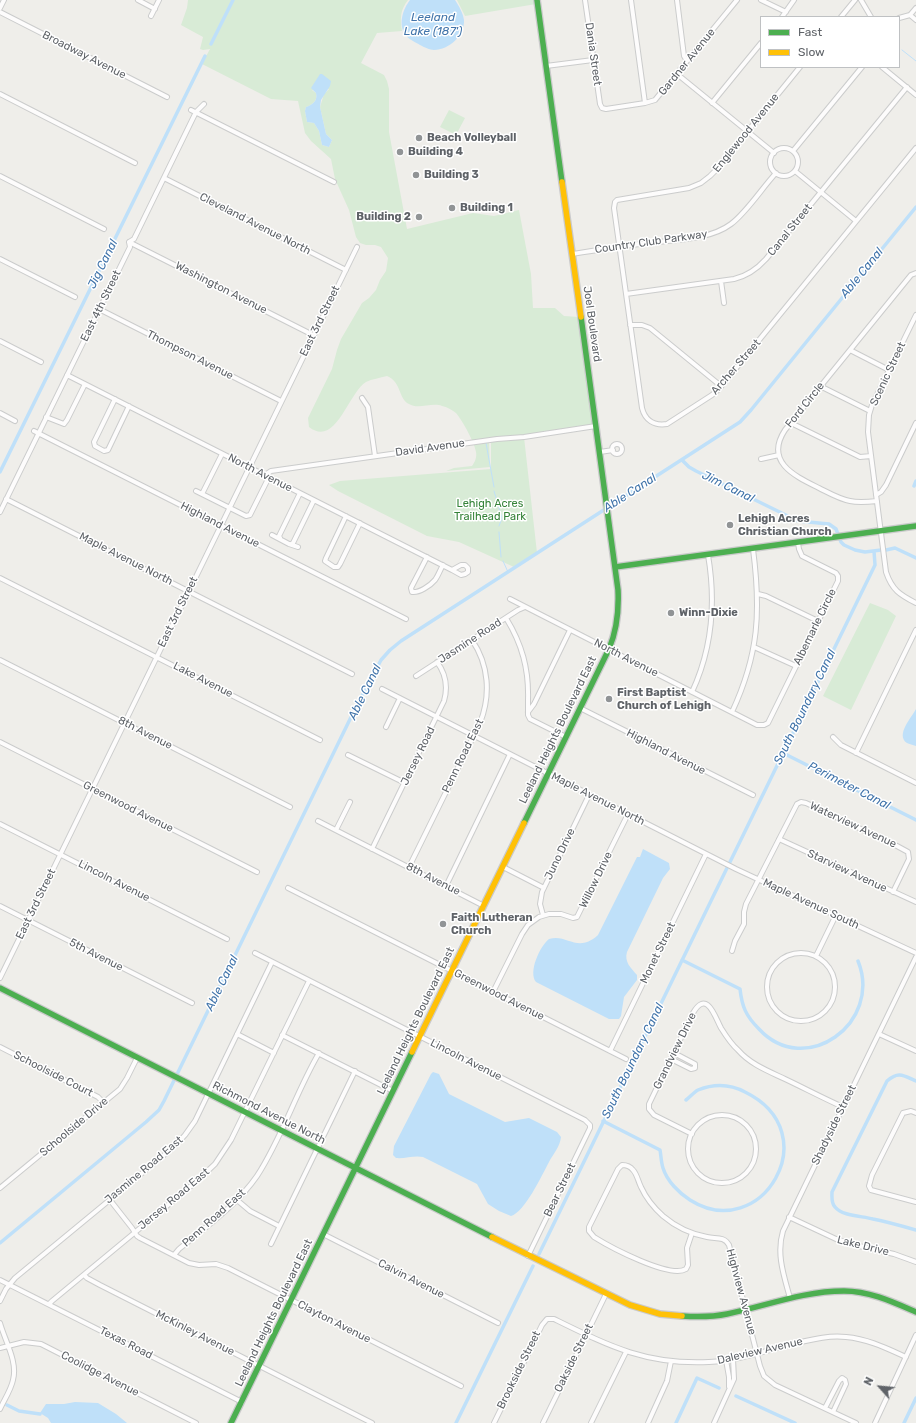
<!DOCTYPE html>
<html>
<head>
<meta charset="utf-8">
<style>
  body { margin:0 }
  #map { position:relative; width:916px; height:1423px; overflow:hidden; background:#efeeea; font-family:Rubik,sans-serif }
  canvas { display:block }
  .legend { position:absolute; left:760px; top:16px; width:140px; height:52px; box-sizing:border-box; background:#fff; border:1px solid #bfc1c3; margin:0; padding:5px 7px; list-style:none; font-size:12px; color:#5f6368 }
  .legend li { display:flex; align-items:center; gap:8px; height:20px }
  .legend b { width:20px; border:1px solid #bfc1c3 }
  .north { position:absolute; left:860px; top:1367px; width:40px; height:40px; -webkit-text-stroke:3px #fff; paint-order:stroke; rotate:297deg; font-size:11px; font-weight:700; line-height:16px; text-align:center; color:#5f6368 }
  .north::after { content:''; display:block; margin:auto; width:14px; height:18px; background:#5f6368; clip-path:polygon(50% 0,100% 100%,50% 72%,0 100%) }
</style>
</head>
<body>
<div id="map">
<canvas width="916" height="1423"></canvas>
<ul class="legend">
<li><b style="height:5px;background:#4caf50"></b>Fast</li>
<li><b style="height:5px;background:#ffc107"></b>Slow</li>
</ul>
<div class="north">N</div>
</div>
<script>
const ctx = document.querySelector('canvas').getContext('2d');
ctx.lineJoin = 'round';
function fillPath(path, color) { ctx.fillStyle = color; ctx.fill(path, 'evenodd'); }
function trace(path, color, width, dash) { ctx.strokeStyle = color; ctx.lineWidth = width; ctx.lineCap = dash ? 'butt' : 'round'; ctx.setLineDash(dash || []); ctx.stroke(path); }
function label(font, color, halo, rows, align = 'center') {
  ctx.font = font + ' Rubik,sans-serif'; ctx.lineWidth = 3; ctx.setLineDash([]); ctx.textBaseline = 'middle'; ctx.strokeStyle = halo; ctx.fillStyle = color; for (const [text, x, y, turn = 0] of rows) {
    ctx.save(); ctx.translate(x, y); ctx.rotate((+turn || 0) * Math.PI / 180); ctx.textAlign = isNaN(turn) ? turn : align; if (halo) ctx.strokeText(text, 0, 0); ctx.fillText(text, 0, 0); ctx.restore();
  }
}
const green = new Path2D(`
  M188 0H408C400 10 400 19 402 31L377 33 361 63 384 75 387 81 389 89V132L407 229 473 213 494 216 519 210 531 274 533 308H555L564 316 579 317 594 424 489 440 490 467 446 471 454 468 472 466C475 462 477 457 476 452 475 443 462 420 456 413 452 410 447 407 442 406 432 402 418 410 409 404 398 399 402 382 387 376 380 378 372 379 366 382 348 393 336 448 309 427L308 418 332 369 337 350 341 339 362 303 369 298 376 290 380 280 386 271 388 258 381 247 375 245H366L360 243 356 237 349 210 335 179 331 159 311 141 305 133 298 101 271 99 202 64 210 49 203 50 200 49 203 37 181 25 187 8ZM329 89 324 94 320 107 326 134 332 140 329 147 322 145 319 131 314 123 307 122 305 111 306 107C312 105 318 101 316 93L312 90Z
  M457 0H535L536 4 465 16Z
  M449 110 465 118 456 135 440 127Z
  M524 437 537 553 514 567 459 542 427 536 338 491 329 485 340 481 491 469V440Z
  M870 603 888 610 896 616 851 710 823 696Z`);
const water = new Path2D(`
  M410 0H455C459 6 463 13 464 20 465 35 449 50 434 50 430 50 424 47 420 45 415 42 408 39 405 34 398 24 403 9 410 0Z
  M320 74H322L331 81 330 86 321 100 320 107 326 134 332 140 329 147 322 145 319 131 314 123 307 122 305 111 306 107C312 105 318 101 316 93L311 88Z
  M916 709V746C913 745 909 744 907 743 895 735 912 717 916 709Z
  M643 849 669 863 670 869 663 878 627 952C624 962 631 968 637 975V980L624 997 621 1016 619 1019H609L536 982C528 972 540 946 549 939 567 933 577 954 598 935L637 857H640Z
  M433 1072 439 1074 449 1094 505 1122 529 1118 557 1132 561 1137C560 1147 553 1154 549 1162 542 1175 525 1212 511 1216L499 1211 488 1204 477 1184 423 1157C414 1155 405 1159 396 1158L393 1155 394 1146 431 1074Z
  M75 1402 98 1403 116 1414 127 1423H51L48 1418 40 1413 46 1404H64Z`);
const stream = new Path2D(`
  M902 50 916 61
  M486 443 494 487
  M494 491 502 518 499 526
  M499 532 501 557
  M503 561 508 572`);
const canal = new Path2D(`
  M211 44 233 0
  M682 460 689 467 696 471 798 521 829 524 836 529 841 542 844 545 855 550 865 552 881 550
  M0 472 205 56
  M914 486 916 481
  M886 550 895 548 916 558
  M783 753 916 820
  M730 862 875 565 874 551
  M682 960 740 989C742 1007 746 1016 759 1029 805 1079 883 1023 858 961
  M916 1081C903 1075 898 1071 887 1081L832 1192C832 1197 831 1203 835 1207 842 1216 862 1216 873 1219 888 1222 902 1226 916 1230
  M603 1121 660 1150C661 1155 661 1162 663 1168 667 1181 679 1193 690 1200 761 1245 829 1133 745 1092 730 1084 713 1084 698 1090 694 1092 690 1097 686 1100
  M0 1243 146 1122 159 1110 164 1101 353 713 381 660 390 650 401 641 740 422 751 410 916 207
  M539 1254 727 868
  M736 1396 795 1423
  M7 1405 19 1411 40 1414
  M456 1423 533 1266
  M676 1423 697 1378 719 1388
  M904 1423 916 1398`);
const street = new Path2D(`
  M138 0 155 9
  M585 0 600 104 602 108 606 109 645 103 655 100 737 0
  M631 0 645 103
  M677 0 684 56 687 61
  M761 0 786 12
  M861 0 871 17
  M0 8 4 0
  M0 12 167 97
  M910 15 916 20
  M151 16 159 0
  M782 17 794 0
  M841 17 855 0
  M899 18 910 15 916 8
  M546 66 593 60
  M800 67 717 169 710 176 701 183 689 188 617 200 615 202 614 208 642 408C645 420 654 426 667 424L712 395 719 389 916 148
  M882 67 916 95
  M677 74 774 153
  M0 94 135 163
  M712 103 761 43
  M191 110 334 182
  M770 162a14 14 0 1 1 28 0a14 14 0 1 1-28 0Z
  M793 151 862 67
  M795 171 856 221
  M0 176 104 229
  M164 178 346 270
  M129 242 313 335
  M572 254C598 250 623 246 648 243 674 240 710 240 731 224 747 212 762 188 776 173
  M0 259 75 297
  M721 281 724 303
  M626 294 734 279C747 276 757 269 766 259L907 87
  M99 309 281 401
  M916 315 872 405 869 415 868 432 886 572C892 590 900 595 916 603
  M630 325H642L650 328 721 386
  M0 341 41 362
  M850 350 889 370
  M67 375 452 570
  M820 386 870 411
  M362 398 368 407 375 456
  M115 399 94 442 95 446 104 451 108 450 129 406
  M0 413 15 421
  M46 417 64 424 67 420 85 384
  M791 423 856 455 860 457 871 456
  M34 431 406 619
  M612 449a5 5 0 1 1 10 0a5 5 0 1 1-10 0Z
  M600 452 613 450
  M761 459 779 455
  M265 475 271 471 497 439 524 437 596 426
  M196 491 246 516 250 515 269 477
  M202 494 222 454
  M876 495 881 492 886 485 916 423
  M6 499 352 674
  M877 501C868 502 859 503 850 501 839 499 829 493 819 488 795 476 764 462 785 430L911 275 916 273
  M0 512 130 247 129 242 134 239 196 112 204 104
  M346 516 326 558 325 561 334 567H338L340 564 360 523
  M272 535 289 544 298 547
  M280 538 279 536 300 493
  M291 544 293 543 314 500
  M427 557 411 588 412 592C419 593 430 586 435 580 438 576 440 570 443 565
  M461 565H465L468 568V572L465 574 461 575 452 570Z
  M0 578 320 740
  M758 594 766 596 818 621
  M510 599 757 725H764L768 723 838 581V576L836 573 802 556 799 549 798 543
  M506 618C522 644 529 669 528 700 528 705 528 710 528 715L530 719 566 737
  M754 647 796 666
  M0 660 290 807
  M416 676 518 610 525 607
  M382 689 736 869 916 953
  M692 692C712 649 716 602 708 555
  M580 708 753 795
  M528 712 534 704 570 630
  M732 712C759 654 761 611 753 549
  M386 727 400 698
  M833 737 841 745 916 783
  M0 742 257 872
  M856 753 916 630
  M348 755 405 783
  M318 821 484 906
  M0 824 227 939
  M336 830 350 802
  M779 839 916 902
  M372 849 444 701C448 687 446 674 437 662
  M409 867 480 723C491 695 489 665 472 640
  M503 867 544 888
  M446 886 510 754
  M288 888 626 1059
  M0 906 192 1003
  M543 915 540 904 542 892 589 795
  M732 951 735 941 744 924V912L746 904 797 804 801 802 806 803 897 846 908 852 909 859 893 892
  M255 953 585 1120 590 1125V1128L528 1256
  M767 987a34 34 0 1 1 68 0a34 34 0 1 1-68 0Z
  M816 956 836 915
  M0 978 357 247
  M493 992 522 934 528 925 539 917 549 914H561L573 918 577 917 628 814
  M237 1034 274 1053
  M879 1034 916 1051
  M282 1035 393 1091
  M0 1047 98 1097 103 1102
  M610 1051 706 854
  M671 1059 691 1069 695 1068V1064L674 1053
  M916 1113 911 1111 903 1113 872 1175 869 1186 871 1190 916 1202
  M688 1149a34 34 0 1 1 68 0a34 34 0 1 1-68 0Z
  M692 1134 654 1115 649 1109V1104L693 1013C707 989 715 1017 721 1028 726 1036 731 1044 738 1050 750 1064 768 1071 785 1079 804 1088 823 1098 843 1107
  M0 1188 120 1089 127 1078 137 1058
  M110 1200 132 1228 137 1236 140 1238 189 1263 199 1265 216 1264 228 1268 461 1386
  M237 1200 250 1211 279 1226
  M789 1217 836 1239 859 1246 894 1254 916 1262
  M692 1233 687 1248 688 1265 686 1269C670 1279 610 1247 594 1237L589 1231V1227L618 1169 622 1165C627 1165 630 1166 633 1170 637 1174 638 1181 641 1187 646 1198 654 1208 663 1216 676 1227 691 1234 707 1237 716 1239 724 1236 729 1245L760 1366 764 1376 775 1385 856 1423
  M323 1234 498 1323
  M271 1244 355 1071
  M174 1255 179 1249C206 1227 237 1205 257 1176 282 1138 296 1092 319 1053
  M84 1275 87 1278 100 1285 372 1423
  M0 1280 242 1402
  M790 1298C784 1276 776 1254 783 1231L916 957
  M0 1301 6 1289 15 1278 175 1146 185 1135 195 1121 272 962
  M49 1304 52 1301 197 1181 215 1164 231 1140 309 981
  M0 1323C5 1341 18 1362 13 1380 11 1390 4 1400 0 1409
  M0 1348 24 1342 41 1344 196 1423
  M726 1360 729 1377V1387
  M825 1408 839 1381 842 1378 845 1380 846 1384 833 1412
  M494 1423 542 1325 547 1319H554C609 1346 646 1365 709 1362 737 1361 765 1351 792 1344 810 1340 827 1335 846 1337 868 1339 886 1348 906 1357
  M543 1423 606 1294
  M591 1423 626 1352
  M648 1423 667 1381 671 1361
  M714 1423 734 1379 733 1359
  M875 1423 916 1335`);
const fast = new Path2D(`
  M537 0 562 182
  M615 567 916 526
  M524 823 609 649C617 630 619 611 618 590L581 317
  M0 988 492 1237
  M682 1316C697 1317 712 1317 727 1314 766 1306 803 1291 844 1291 870 1291 893 1302 916 1312
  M231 1423 412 1052`);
const slow = new Path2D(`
  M562 182 581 317
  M412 1052 524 823
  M492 1237 630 1305 660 1314 682 1316`);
const markers = [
  [419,138,4,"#919496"],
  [400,152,4,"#919496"],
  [416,175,4,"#919496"],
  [452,208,4,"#919496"],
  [419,217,4,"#919496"],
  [730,525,4,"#919496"],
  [671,613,4,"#919496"],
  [609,699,4,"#919496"],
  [443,924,4,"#919496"]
];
const streetNames = [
  ["Dania Street",593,54,82],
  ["Broadway Avenue",84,55,27],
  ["Gardner Avenue",687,62,-51],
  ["Englewood Avenue",746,133,-51],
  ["Cleveland Avenue North",255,224,27],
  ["Canal Street",790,230,-51],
  ["Country Club Parkway",651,242,-8],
  ["Washington Avenue",221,288,27],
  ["East 4th Street",101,306,-64],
  ["East 3rd Street",320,321,-64],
  ["Joel Boulevard",592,324,82],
  ["Thompson Avenue",190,355,27],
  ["Archer Street",736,367,-49],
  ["Scenic Street",888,374,-65],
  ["Ford Circle",805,405,-51],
  ["David Avenue",430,448,-8],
  ["North Avenue",260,473,27],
  ["Highland Avenue",220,525,27],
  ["Maple Avenue North",126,559,27],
  ["East 3rd Street",178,612,-64],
  ["Albemarle Circle",815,627,-64],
  ["Jasmine Road",470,641,-33],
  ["North Avenue",626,658,27],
  ["Lake Avenue",203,680,27],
  ["Leeland Heights Boulevard East",558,730,-64],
  ["8th Avenue",145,733,27],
  ["Highland Avenue",666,752,27],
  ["Jersey Road",418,756,-64],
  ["Penn Road East",463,756,-64],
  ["Maple Avenue North",598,799,27],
  ["Greenwood Avenue",128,807,27],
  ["Waterview Avenue",853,825,25],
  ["Juno Drive",560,854,-64],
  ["Starview Avenue",847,871,25],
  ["8th Avenue",433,879,27],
  ["Willow Drive",596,880,-64],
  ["Lincoln Avenue",114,881,27],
  ["East 3rd Street",36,904,-64],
  ["Maple Avenue South",811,904,25],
  ["Monet Street",658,953,-64],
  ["5th Avenue",96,955,27],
  ["Greenwood Avenue",499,995,27],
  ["Leeland Heights Boulevard East",416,1021,-64],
  ["Grandview Drive",675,1051,-64],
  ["Lincoln Avenue",466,1060,27],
  ["Schoolside Court",53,1074,27],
  ["Richmond Avenue North",269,1113,27],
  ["Shadyside Street",834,1125,-64],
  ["Schoolside Drive",74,1127,-40],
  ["Jasmine Road East",144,1170,-40],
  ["Bear Street",560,1190,-64],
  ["Jersey Road East",174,1199,-40],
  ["Penn Road East",214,1218,-42],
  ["Lake Drive",863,1246,14],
  ["Calvin Avenue",411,1279,27],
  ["Highview Avenue",741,1292,75],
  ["Leeland Heights Boulevard East",274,1313,-64],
  ["Clayton Avenue",334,1322,27],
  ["McKinley Avenue",195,1333,27],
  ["Texas Road",126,1343,27],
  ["Daleview Avenue",760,1351,-13],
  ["Oakside Street",574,1358,-64],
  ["Brookside Street",519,1370,-64],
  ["Coolidge Avenue",100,1374,27]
];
const poiNames = [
  ["Beach Volleyball",427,138],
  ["Building 4",408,152],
  ["Building 3",424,175],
  ["Building 1",460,208],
  ["Building 2",411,217,"right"],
  ["Lehigh Acres",738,519],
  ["Christian Church",738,532],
  ["Winn-Dixie",679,613],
  ["First Baptist",617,693],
  ["Church of Lehigh",617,706],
  ["Faith Lutheran",451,918],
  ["Church",451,931]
];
const parkNames = [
  ["Lehigh Acres",490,504],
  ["Trailhead Park",490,517]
];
const waterNames = [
  ["Leeland",433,18],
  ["Lake (187')",433,32],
  ["Jig Canal",103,264,-64],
  ["Able Canal",862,273,-51],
  ["Jim Canal",728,487,26],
  ["Able Canal",630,493,-33],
  ["Able Canal",365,692,-64],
  ["South Boundary Canal",805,707,-64],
  ["Perimeter Canal",849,786,27],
  ["Able Canal",222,983,-64],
  ["South Boundary Canal",633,1061,-64]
];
fillPath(green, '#d8ebd6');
fillPath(water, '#bfe0f9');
trace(stream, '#bfe0f9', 1);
trace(canal, '#bfe0f9', 3.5);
trace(street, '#cbcccc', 6);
trace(fast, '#cacacb', 8);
trace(slow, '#cacacb', 8);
trace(street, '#fdfcfc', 4);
trace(fast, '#4caf50', 5.5);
trace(slow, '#ffc107', 5.5);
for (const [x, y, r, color] of markers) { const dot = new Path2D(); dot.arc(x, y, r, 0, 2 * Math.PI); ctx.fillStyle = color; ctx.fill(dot); trace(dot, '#fff', 1.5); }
label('11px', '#5f6368', '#fff', streetNames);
label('bold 11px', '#5f6368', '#fff', poiNames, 'left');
label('11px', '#348238', '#fff', parkNames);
label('italic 12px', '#4174aa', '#fff', waterNames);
</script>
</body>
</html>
